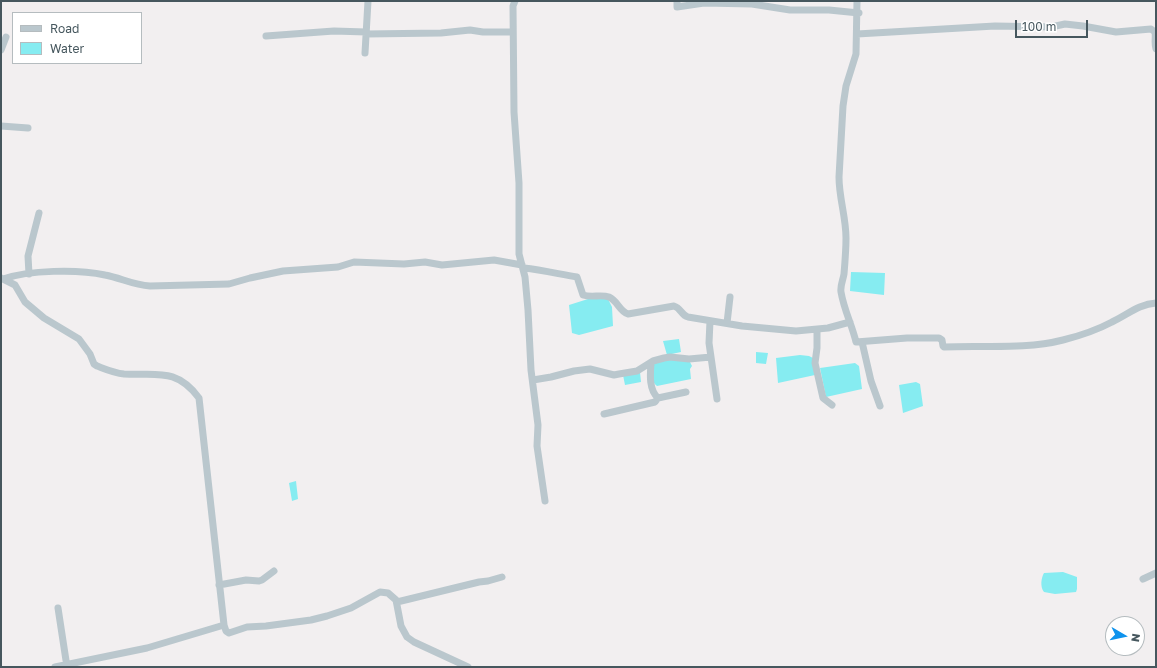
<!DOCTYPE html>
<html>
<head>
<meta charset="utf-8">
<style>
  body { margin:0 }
  #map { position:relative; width:1157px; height:668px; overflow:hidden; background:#f2eff0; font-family:"Golos Text",sans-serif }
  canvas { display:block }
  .frame { position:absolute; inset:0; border:2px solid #46575e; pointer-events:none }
  .legend { position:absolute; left:12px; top:12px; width:130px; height:52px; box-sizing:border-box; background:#fff; border:1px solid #b5bcbf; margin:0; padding:5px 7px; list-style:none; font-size:12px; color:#46575e }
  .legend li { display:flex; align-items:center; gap:8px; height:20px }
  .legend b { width:20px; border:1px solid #b5bcbf }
  .north { position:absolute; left:1105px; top:616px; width:40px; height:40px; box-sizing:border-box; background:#fff; border:1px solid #b5bcbf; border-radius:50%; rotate:99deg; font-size:11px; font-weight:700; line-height:16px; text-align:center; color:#46575e }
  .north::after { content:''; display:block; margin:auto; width:14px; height:18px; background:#0e93ed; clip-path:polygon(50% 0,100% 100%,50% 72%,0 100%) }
  .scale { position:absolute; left:1015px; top:20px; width:73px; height:18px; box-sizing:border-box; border:2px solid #46575e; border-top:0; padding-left:5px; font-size:12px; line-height:14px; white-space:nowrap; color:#46575e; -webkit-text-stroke:3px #fff; paint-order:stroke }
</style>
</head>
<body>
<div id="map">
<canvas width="1157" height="668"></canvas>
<div class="frame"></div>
<ul class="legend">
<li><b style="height:5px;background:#bac7cd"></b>Road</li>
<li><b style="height:11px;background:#86ecf1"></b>Water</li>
</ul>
<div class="north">N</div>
<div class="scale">100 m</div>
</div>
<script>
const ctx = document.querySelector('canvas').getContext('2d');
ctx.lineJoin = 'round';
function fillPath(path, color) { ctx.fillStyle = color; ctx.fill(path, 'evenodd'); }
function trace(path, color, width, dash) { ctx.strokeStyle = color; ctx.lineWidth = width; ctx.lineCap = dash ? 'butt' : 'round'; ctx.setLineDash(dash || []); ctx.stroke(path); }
const water = new Path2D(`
  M851 272 885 273 884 295 850 291Z
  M588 299H608L612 307 613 326 579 335 572 333 569 305Z
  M679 339 681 352 667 355 663 341Z
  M756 352 768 353 766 364 756 363Z
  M800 355 809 356 813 358 815 375 778 383 776 358Z
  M669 358 689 360 692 366 690 369 691 379 657 386C650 381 653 371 653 363Z
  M855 363 859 366 862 389 826 397 820 368Z
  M640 372 641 382 625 385 623 375Z
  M916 382 920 384 923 406 903 413 899 385Z
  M296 481 298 499 292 501 289 483Z
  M1063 572 1077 577V589L1076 592 1055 594 1044 592C1040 587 1041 578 1044 573Z`);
const minor = new Path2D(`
  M515 1 513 6 514 112 519 183V254L525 277 528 310 531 370 538 425 537 446 545 501
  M677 1V7L704 3 752 4 790 10H829L859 13
  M857 1 856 54 846 86 843 106 839 177C839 198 846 217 846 238 846 250 845 262 844 274 843 280 840 286 841 292 844 310 852 325 856 342L907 338H939L942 340 943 346 944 347C984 345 1024 350 1063 340 1079 336 1097 330 1112 322 1127 315 1139 304 1156 303
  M366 34 441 33 470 30 483 32H513
  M857 34 995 26 1051 27 1065 24 1083 26 1116 32 1151 29 1155 32C1156 37 1154 43 1156 49
  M266 36 334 31 366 32
  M1 50 6 37
  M365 53 368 1
  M1 126 28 128
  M524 268C542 270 559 274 577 277L583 295C592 298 601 294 609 297 618 301 619 311 628 314L674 306C681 308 681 315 688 317L742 326 796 331 828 328 850 322
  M29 274 28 256 39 213
  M1 278 15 285 25 302 44 318 79 339 90 354 94 364 97 366C105 369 114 373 124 374 156 376 176 367 199 398L224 625 226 631 229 633 247 627 266 626 311 620 327 616 351 608 380 592 388 593 396 600 401 626 407 637 414 642 468 667
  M3 279C29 270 78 269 105 275 121 278 133 285 150 286L229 284 250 278 283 271 338 267 354 262 404 264 425 262 442 265 494 260 522 265
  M710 321 709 343 717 399
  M727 323 730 297
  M817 330V348L815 363 823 398 832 405
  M862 342 871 381 880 406
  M651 364C650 375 649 390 658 398
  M533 380 551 377 574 371 590 369 614 375 619 374 637 371 653 361 664 358 670 357 689 359 711 357
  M604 414 655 402 658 398 686 392
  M1143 579 1156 573
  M219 585 246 580 259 581 262 580 274 571
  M397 602 479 582 488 581 502 577
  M58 608 67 667
  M55 667 147 648 224 625`);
fillPath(water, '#86ecf1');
trace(minor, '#bac7cd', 7);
</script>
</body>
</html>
